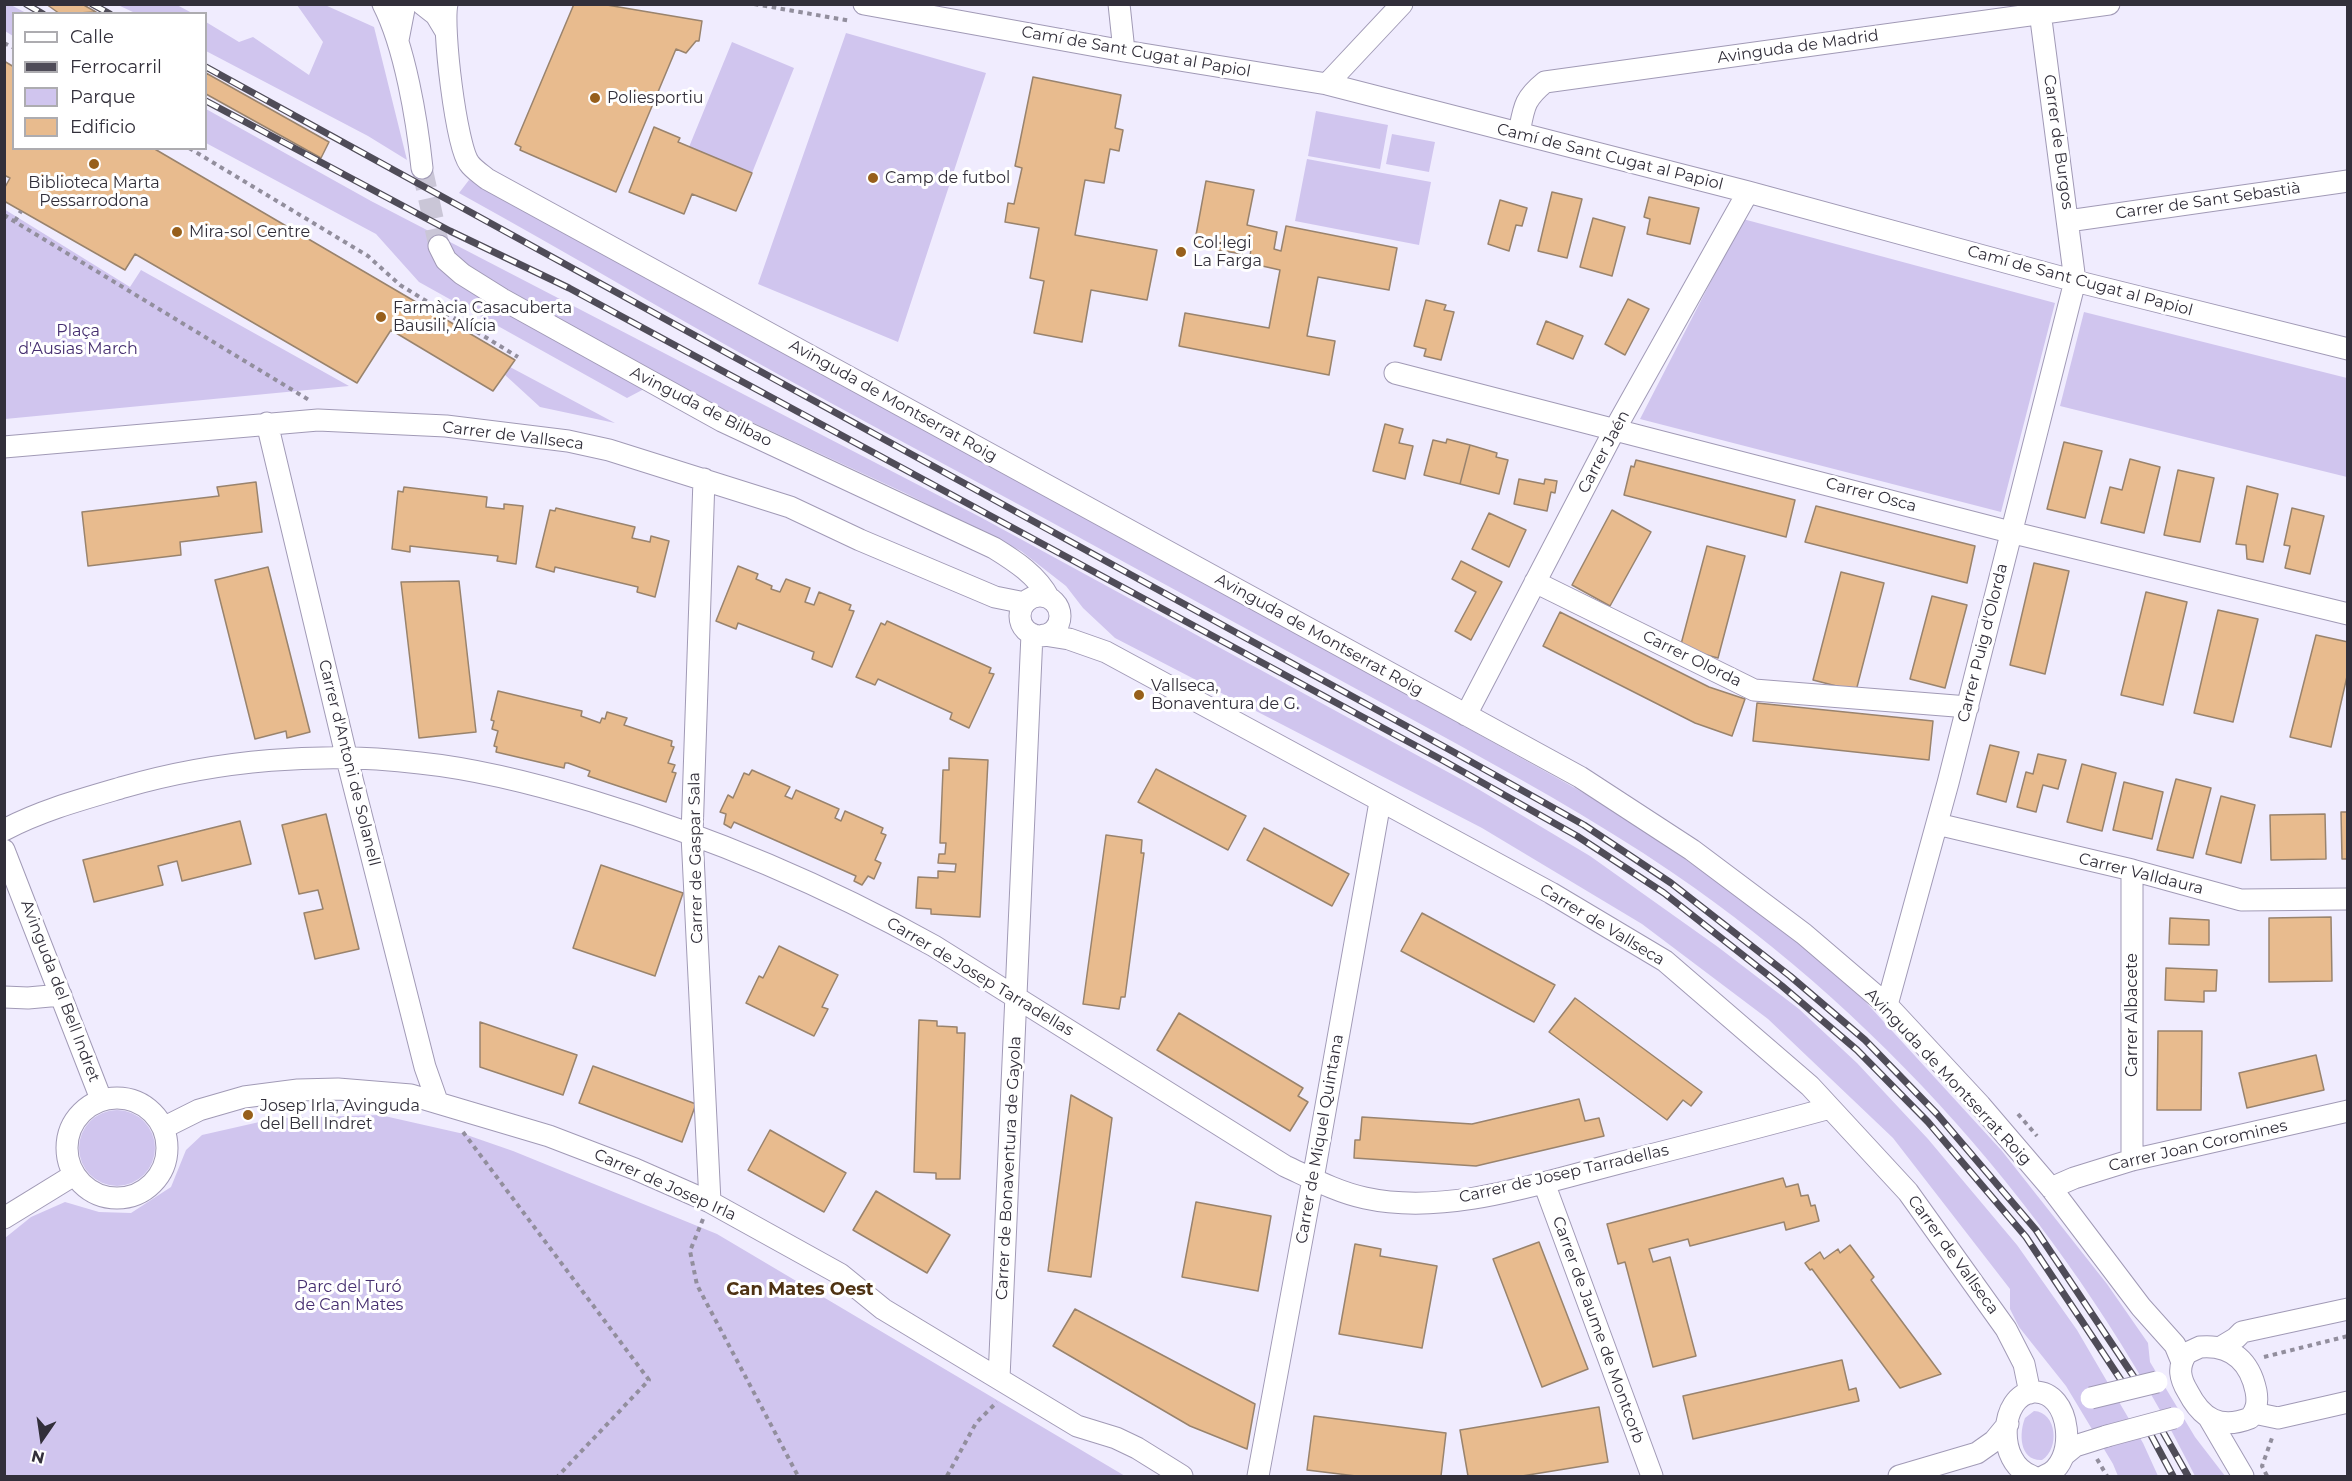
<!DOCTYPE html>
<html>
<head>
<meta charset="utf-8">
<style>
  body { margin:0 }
  #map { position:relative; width:2352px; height:1481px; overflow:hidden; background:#f0ecfe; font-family:Montserrat,sans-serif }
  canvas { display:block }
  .frame { position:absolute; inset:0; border:6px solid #322f3a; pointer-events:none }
  .legend { position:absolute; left:12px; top:12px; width:195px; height:138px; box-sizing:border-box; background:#fff; border:2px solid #adacb0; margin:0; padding:8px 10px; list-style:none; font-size:18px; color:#322f3a }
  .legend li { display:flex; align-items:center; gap:12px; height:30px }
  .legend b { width:30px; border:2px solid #adacb0 }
  .north { position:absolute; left:12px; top:1409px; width:60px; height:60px; -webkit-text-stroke:4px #fff; paint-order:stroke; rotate:193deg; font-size:16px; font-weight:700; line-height:24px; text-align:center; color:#322f3a }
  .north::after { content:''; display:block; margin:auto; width:21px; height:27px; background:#322f3a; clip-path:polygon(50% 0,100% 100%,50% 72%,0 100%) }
</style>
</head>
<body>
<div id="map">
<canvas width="2352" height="1481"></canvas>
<div class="frame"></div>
<ul class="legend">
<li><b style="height:8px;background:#fff"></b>Calle</li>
<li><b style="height:8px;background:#4f4c58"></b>Ferrocarril</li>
<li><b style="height:16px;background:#d0c5ee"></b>Parque</li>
<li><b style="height:16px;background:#e8bb8e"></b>Edificio</li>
</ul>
<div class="north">N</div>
</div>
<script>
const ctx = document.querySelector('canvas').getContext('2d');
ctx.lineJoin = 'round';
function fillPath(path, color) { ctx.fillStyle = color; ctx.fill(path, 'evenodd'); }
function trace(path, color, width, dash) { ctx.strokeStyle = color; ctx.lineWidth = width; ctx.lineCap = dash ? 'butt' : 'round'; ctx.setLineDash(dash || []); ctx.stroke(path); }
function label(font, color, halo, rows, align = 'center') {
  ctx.font = font + ' Montserrat,sans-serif'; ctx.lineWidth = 6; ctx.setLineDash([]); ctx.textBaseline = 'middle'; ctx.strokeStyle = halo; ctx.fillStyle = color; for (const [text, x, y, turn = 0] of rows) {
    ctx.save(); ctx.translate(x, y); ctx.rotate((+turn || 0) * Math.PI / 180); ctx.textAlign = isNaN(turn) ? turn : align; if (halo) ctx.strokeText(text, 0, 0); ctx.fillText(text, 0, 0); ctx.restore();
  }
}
const green = new Path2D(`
  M5 4 11 5 26 13 14 14 13 36 5 31Z
  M118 5H177L192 13H135Z
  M297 5H325L374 27 407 160 368 136 206 51V22L239 42 253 37 309 75 323 42Z
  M846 33 986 73 898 342 758 284Z
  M732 42 794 68 752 173 689 147Z
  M206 109 371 201 982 518 1468 783 1590 856 1718 947 1799 1009 1857 1063 1928 1139 2017 1245 2077 1330 2143 1443 2158 1476H2118L2113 1464 2066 1386 2019 1327 2010 1309V1289L1893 1138 1768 1019 1642 924 1482 828 1115 638 1083 608 1066 586 1021 551 905 493 661 380 627 398 419 282 376 234 206 143Z
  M1316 111 1388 125 1380 169 1308 156Z
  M1392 134 1435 142 1429 172 1386 164Z
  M1307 159 1431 182 1419 245 1295 221Z
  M469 180 1210 585 1611 808 1766 915 1862 998 2002 1151 2107 1284 2148 1343 2150 1362 2195 1437 2225 1476H2195C2076 1237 1894 1024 1673 873 1594 819 1510 773 1426 727 1329 674 1232 621 1135 568 1019 504 902 442 785 378 676 318 568 253 459 193Z
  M4 209 130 287 141 270 349 386 5 419Z
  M1743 219 2055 303 2001 512 1640 419Z
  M2084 312 2347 378V477L2060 406Z
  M510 367 615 423 540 407 504 374Z
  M79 1148a38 38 0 1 1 76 0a38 38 0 1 1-76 0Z
  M380 1115 464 1134 513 1151 717 1234 1125 1476H5V1238L31 1217 65 1202 99 1212 131 1213 171 1187 186 1150 202 1135 277 1118Z
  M2034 1411C2057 1412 2060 1449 2042 1460 2019 1461 2019 1433 2025 1418Z`);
const building = new Path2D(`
  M46 4H82L96 12 60 14Z
  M574 4H601L702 21 699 41H696L686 53 676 49 616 192 520 150 521 147 515 144Z
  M4 61 14 67V148H153L515 360 493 391 391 330 357 383 135 254 125 270 4 201V189L10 178 4 175Z
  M206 73 329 142 321 158 206 94Z
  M1033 77 1121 95 1115 128 1123 130 1119 151 1110 149 1104 183 1085 180 1075 235 1157 250 1147 300 1091 290 1082 342 1034 333 1044 281 1030 278 1039 228 1005 222 1008 203 1014 204 1022 168 1015 166Z
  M654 127 680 138 678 142 752 173 736 211 692 194 684 214 629 192Z
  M1206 181 1254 190 1247 225 1277 232 1274 249 1281 251 1286 226 1397 248 1389 290 1318 277 1307 336 1335 341 1329 375 1179 346 1185 313 1269 328 1280 270 1249 263 1252 242 1245 240 1242 254 1194 246Z
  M1552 192 1582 199 1567 258 1538 251Z
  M1649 197 1699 208 1690 244 1647 234 1650 219 1644 217Z
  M1500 200 1527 208 1522 226 1516 225 1509 251 1488 244Z
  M1593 218 1625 227 1612 276 1580 267Z
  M1628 299 1649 309 1625 355 1605 344Z
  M1426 300 1446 305 1444 310 1454 312 1441 360 1424 356 1426 349 1414 346Z
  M1546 321 1583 336 1573 359 1537 344Z
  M1385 424 1403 429 1399 443 1413 446 1405 479 1373 471Z
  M1447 439 1470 445 1460 484 1424 475 1433 440 1446 443Z
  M2064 442 2102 451 2085 518 2047 509Z
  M1470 445 1497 453 1496 457 1508 460 1499 494 1460 484Z
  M2130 459 2160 467 2144 533 2101 523 2110 487 2122 490Z
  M1636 460 1795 500 1786 537 1624 495 1631 466 1634 467Z
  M2178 470 2214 478 2200 542 2164 535Z
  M1519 479 1544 484 1545 479 1557 481 1555 493 1551 492 1547 511 1514 504Z
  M256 482 262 532 180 542 181 555 88 566 82 512 219 496 217 487Z
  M2247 486 2278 494 2263 562 2247 559 2246 545 2236 544Z
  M404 487 487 497 486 507 504 509V504L523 506 516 564 497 561 498 556 410 546V552L392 549 398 491 403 492Z
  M1816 506 1975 546 1967 583 1805 542Z
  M556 508 635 527 632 538 650 542 651 536 669 541 655 597 637 592 638 587 555 567 554 572 536 567 550 510 555 511Z
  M2292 508 2324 516 2310 574 2285 568 2290 546 2284 545Z
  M1612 510 1651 532 1610 606 1572 585Z
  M1489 513 1526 530 1509 567 1472 549Z
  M1707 546 1745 556 1718 658 1680 648Z
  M1461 561 1502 582 1471 640 1455 631 1476 592 1452 579Z
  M2034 563 2069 571 2045 674 2010 665Z
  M738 566 758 574 756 579 772 586 771 589 780 592 786 579 810 588 805 602 814 605 819 592 851 605 849 610 854 611 832 667 812 659 814 652 738 623 736 629 716 621Z
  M268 567 310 732 287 738 286 731 255 739 215 580Z
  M1841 572 1884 583 1856 691 1813 680Z
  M459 581 476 732 419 738 401 582Z
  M2146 592 2187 602 2163 705 2121 695Z
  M1932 596 1967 605 1945 688 1910 679Z
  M2218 610 2258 619 2233 722 2194 713Z
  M1560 612 1709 687 1745 699 1732 736 1695 723 1543 646Z
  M887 621 991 668 989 673 994 674 969 728 950 719 952 713 878 679 875 685 856 677 881 623 885 625Z
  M2316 635 2348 642V672L2331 747 2290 737Z
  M498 691 582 711 581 716 600 723 602 718 605 719 607 712 627 718 624 725 672 741 671 746 674 747 668 763 675 765 672 772 676 773 666 802 588 776 590 771 568 763H565L564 768 496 752 497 747 494 746 498 731 492 729 494 721 491 720Z
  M1757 703 1933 721 1929 760 1753 741Z
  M1990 745 2019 752 2006 802 1977 794Z
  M2038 754 2066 760 2058 789 2043 785 2036 812 2017 807 2026 772 2033 774Z
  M949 758 988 760 980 917 931 914V909L916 908 918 877 938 878V871L955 872 956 864 938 863 939 854H945L946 843H940L943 770H949Z
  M2082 764 2116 773 2102 831 2067 822Z
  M1156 769 1246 816 1228 850 1138 802Z
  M752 770 790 787 785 796 792 799 796 790 839 809 835 818 841 821 845 811 883 828 881 833 886 835 875 860 881 863 874 879 868 876 862 885 854 881 856 876 734 822 731 828 724 824 726 814 720 812 728 795 733 798 744 773 749 775Z
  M2176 779 2211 788 2193 858 2157 850Z
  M2124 782 2163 792 2152 839 2113 830Z
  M2221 796 2255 805 2241 863 2206 854Z
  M2341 812H2348V859H2342Z
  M326 814 359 949 315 959 304 913 323 909 318 890 299 894 282 825Z
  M2325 814 2326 859 2271 860 2270 815Z
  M240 821 251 864 182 881 177 861 158 866 163 885 94 902 83 860Z
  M1264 828 1349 874 1332 906 1247 860Z
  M1106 835 1142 840 1141 853H1144L1125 997H1121L1119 1009 1083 1004Z
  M601 865 683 893 655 976 573 948Z
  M1422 913 1555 985 1534 1022 1401 951Z
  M2331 917 2332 981 2269 982V918Z
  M2170 918 2209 920V945L2169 944Z
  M779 946 838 975 822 1007 828 1009 814 1036 746 1003 759 976 763 978Z
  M2166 968 2217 970 2216 991H2204V1002L2165 1000Z
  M1575 998 1702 1092 1691 1106 1683 1100 1667 1120 1549 1032Z
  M1179 1013 1303 1088 1298 1096 1308 1102 1290 1131 1157 1050Z
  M919 1020 937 1021V1026L957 1027V1033H965L960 1179H936V1173L914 1172Z
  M480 1022 577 1055 563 1095 480 1067Z
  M2158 1031H2202L2201 1110H2157Z
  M2316 1055 2324 1090 2247 1108 2239 1073Z
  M593 1066 696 1104 682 1142 579 1103Z
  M1071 1095 1112 1118 1091 1277 1048 1271Z
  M1579 1099 1585 1121 1599 1118 1604 1136 1476 1166 1354 1158 1355 1140H1360L1362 1117 1472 1124Z
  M770 1130 846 1173 824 1212 748 1170Z
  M1783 1178 1786 1187 1798 1184 1801 1196 1808 1195 1811 1206 1815 1205 1819 1221 1786 1230 1784 1222 1690 1246 1688 1239 1649 1249 1653 1262 1670 1257 1696 1356 1653 1367 1625 1262 1618 1264 1607 1224Z
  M876 1191 950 1235 927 1273 853 1230Z
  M1196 1202 1271 1216 1258 1291 1182 1277Z
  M1539 1242 1588 1369 1542 1387 1493 1259Z
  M1355 1244 1381 1249 1380 1256 1437 1266 1422 1348 1339 1334Z
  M1850 1245 1874 1277 1871 1280 1941 1374 1900 1388 1812 1269 1810 1270 1805 1263 1820 1252 1824 1259 1838 1249 1840 1253Z
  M1075 1309 1255 1404 1247 1449 1190 1426 1053 1346Z
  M1842 1360 1849 1390 1856 1388 1859 1401 1693 1439 1683 1396Z
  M1599 1407 1608 1462 1522 1476H1468L1460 1430Z
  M1314 1416 1446 1433 1441 1476H1356L1307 1470Z`);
const minorTunnel = new Path2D(`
  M422 168 439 246`);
const path = new Path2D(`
  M754 4 851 21
  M4 43 14 48
  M189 148 368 256 400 285 518 357
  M4 215 309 400
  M15 221 21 211
  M2018 1114 2037 1136
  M463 1132 649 1380 558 1476
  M703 1219 690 1251 697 1285 798 1476
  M2264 1357 2348 1336
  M2097 1459 2107 1476
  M947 1476 976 1423 997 1402
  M2267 1476 2262 1466 2272 1438`);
const minor = new Path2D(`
  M383 4C405 47 417 120 422 168
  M422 4 436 15 445 30
  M447 4C442 27 456 145 469 163 473 169 481 174 487 179L1580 777 1692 850 1804 934 1887 1005 1980 1105 2051 1188 2141 1307 2175 1345 2182 1362
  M864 4 1124 51 1327 84 1748 192 2075 281 2348 349
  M1119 4 1124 51
  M398 40 405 4
  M1327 84 1402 4
  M1519 133C1524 107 1524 99 1545 82L2109 4
  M2068 221 2348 181
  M439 246 446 260 462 274 502 299 722 421 994 548C1015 561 1037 575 1049 598
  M1395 373 2010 532 2348 614
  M267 423 347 759 425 1067 437 1101
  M4 447 318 420 446 426 568 441 609 450 790 507 860 540 995 597 1025 603
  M704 479 692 835 710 1202
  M1535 582 1754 690 1968 707
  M1020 616a20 20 0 1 1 40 0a20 20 0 1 1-40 0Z
  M1044 635 1069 639 1106 652 1551 893 1665 961 1810 1086 1908 1192 2006 1329 2024 1364 2030 1393
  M1466 715 1615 429 1748 192
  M1937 824 2132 870 2241 900 2348 899
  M4 830C42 810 83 799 124 787 218 760 322 751 420 763 478 769 536 784 592 801 711 837 825 885 934 946L1285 1166C1311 1178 1337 1192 1365 1198 1446 1216 1541 1183 1619 1163 1690 1145 1760 1127 1830 1108
  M4 850 101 1099
  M2132 870V1160
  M4 997 28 998 61 995
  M1887 1005 1948 783 2075 281 2039 4
  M67 1148a50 50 0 1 1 100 0a50 50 0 1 1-100 0Z
  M163 1128 199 1110 244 1097 298 1090 338 1089 411 1095 549 1136 635 1169 710 1202 840 1274 883 1309 1077 1426 1116 1438 1137 1448 1182 1476
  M1544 1183 1652 1476
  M2051 1188 2074 1178 2132 1160 2348 1111
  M4 1218 74 1175
  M2200 1347C2232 1344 2250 1362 2256 1391 2258 1402 2257 1410 2250 1418 2220 1430 2202 1419 2188 1392 2180 1379 2177 1367 2187 1353Z
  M2221 1347 2236 1338 2242 1332 2348 1309
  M999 1378 1032 634
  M2254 1413 2278 1418 2348 1402
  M2209 1418 2243 1476
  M2064 1455 2075 1446 2107 1436
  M1258 1476 1313 1179 1380 802
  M1899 1476 1977 1453 1994 1441 2008 1424
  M2032 1476C1995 1463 2000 1395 2033 1392 2072 1389 2079 1465 2044 1476`);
const rail = new Path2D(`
  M26 4 43 14
  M92 4 110 14
  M206 67 1450 750 1584 825 1671 883 1790 976 1865 1040 1937 1114 2036 1230 2134 1377
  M206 101 450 231 569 288 1444 761 1577 836 1664 893 1782 986 1857 1050 1928 1122 2026 1237 2121 1380
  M2163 1432 2188 1476
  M2151 1435 2173 1476`);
const minorBridge = new Path2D(`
  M2091 1398 2157 1382
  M2107 1436 2174 1418`);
const markers = [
  [595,98,6,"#975f1b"],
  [94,164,6,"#975f1b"],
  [873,178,6,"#975f1b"],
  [177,232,6,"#975f1b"],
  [1181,252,6,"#975f1b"],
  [381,317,6,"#975f1b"],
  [1139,695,6,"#975f1b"],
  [248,1115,6,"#975f1b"]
];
const streetNames = [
  ["Avinguda de Madrid",1798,47,-8],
  ["Camí de Sant Cugat al Papiol",1136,52,10],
  ["Carrer de Burgos",2058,142,82],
  ["Camí de Sant Cugat al Papiol",1610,157,14],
  ["Carrer de Sant Sebastià",2208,201,-8],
  ["Camí de Sant Cugat al Papiol",2080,281,15],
  ["Avinguda de Montserrat Roig",893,401,29],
  ["Avinguda de Bilbao",701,407,27],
  ["Carrer de Vallseca",513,436,7],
  ["Carrer Jaén",1604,452,-62],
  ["Carrer Osca",1871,495,15],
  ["Avinguda de Montserrat Roig",1319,635,29],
  ["Carrer Puig d'Olorda",1983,643,-76],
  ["Carrer Olorda",1692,659,26],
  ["Carrer d'Antoni de Solanell",349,763,76],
  ["Carrer de Gaspar Sala",696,858,-91],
  ["Carrer Valldaura",2141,874,14],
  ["Carrer de Vallseca",1602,925,31],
  ["Carrer de Josep Tarradellas",980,977,31],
  ["Avinguda del Bell Indret",60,991,69],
  ["Carrer Albacete",2132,1015,-90],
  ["Avinguda de Montserrat Roig",1948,1077,47],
  ["Carrer de Miquel Quintana",1320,1139,-80],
  ["Carrer Joan Coromines",2198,1146,-13],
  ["Carrer de Bonaventura de Gayola",1009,1168,-87],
  ["Carrer de Josep Tarradellas",1564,1174,-13],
  ["Carrer de Josep Irla",665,1185,24],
  ["Carrer de Vallseca",1953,1255,54],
  ["Carrer de Jaume de Montcorb",1598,1330,70]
];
const poiNames = [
  ["Poliesportiu",607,98],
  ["Camp de futbol",885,178],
  ["Biblioteca Marta",94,183,"center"],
  ["Pessarrodona",94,201,"center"],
  ["Mira-sol Centre",189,232],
  ["Col·legi",1193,243],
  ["La Farga",1193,261],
  ["Farmàcia Casacuberta",393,308],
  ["Bausili, Alícia",393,326],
  ["Vallseca,",1151,686],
  ["Bonaventura de G.",1151,704],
  ["Josep Irla, Avinguda",260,1106],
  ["del Bell Indret",260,1124]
];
const parkNames = [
  ["Plaça",78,331],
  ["d'Ausias March",78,349],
  ["Parc del Turó",349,1287],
  ["de Can Mates",349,1305]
];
const neighbourhoodNames = [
  ["Can Mates Oest",800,1290]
];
fillPath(green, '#d0c5ee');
fillPath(building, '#e8bb8e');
trace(building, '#99836d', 1.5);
trace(minorTunnel, '#cac6d7', 21, [21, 10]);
trace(minor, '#a19ab6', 23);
trace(path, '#928e9d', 4, [4.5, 4.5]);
trace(minor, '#fff', 21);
trace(rail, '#4f4c58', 7);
trace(rail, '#fff', 4.5, [14]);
trace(minorBridge, '#a19ab6', 23, []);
trace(minorBridge, '#fff', 21);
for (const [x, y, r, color] of markers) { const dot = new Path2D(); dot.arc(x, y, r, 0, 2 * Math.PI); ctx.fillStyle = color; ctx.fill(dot); trace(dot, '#fff', 2); }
label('16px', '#322f3a', '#fff', streetNames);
label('16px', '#322f3a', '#fff', poiNames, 'left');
label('16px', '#452e6f', '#fff', parkNames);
label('bold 18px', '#4e3213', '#fff', neighbourhoodNames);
</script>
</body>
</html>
